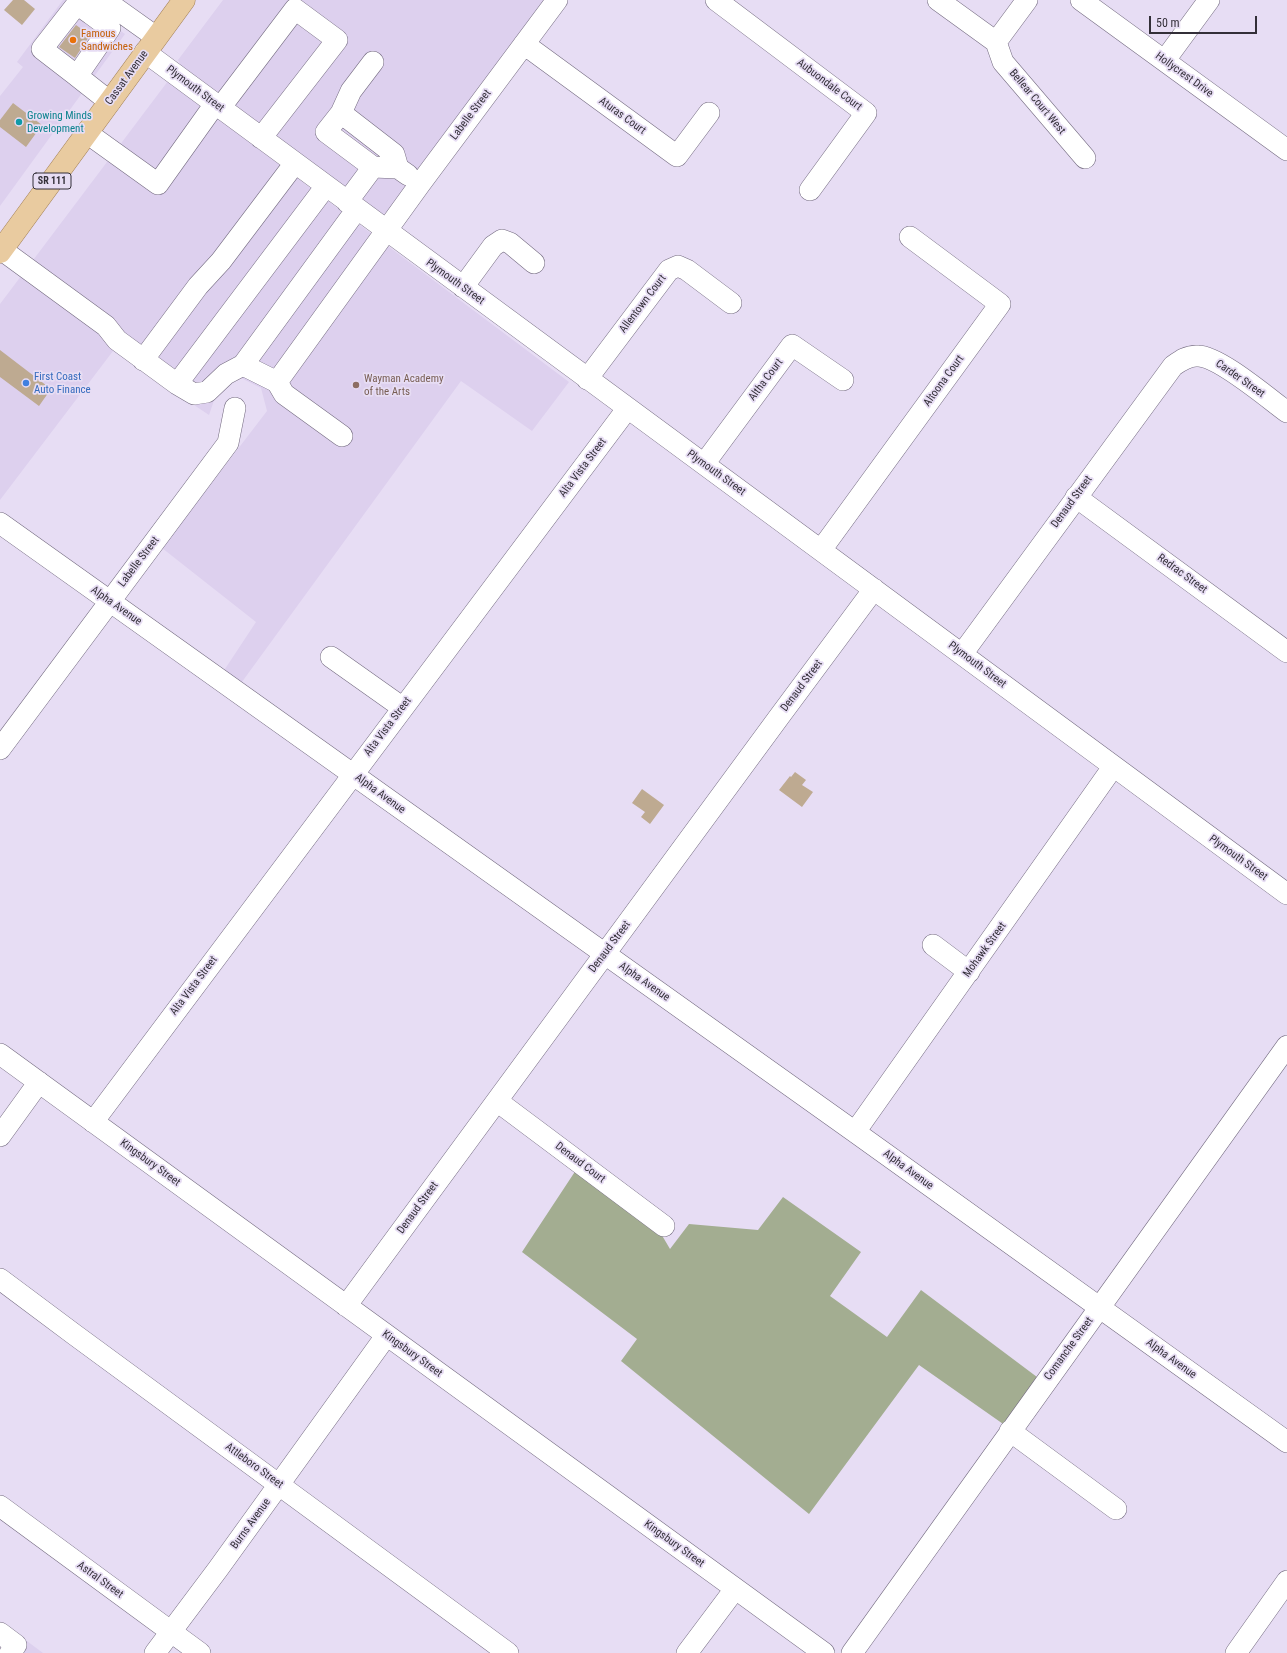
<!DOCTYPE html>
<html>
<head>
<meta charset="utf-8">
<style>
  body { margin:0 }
  #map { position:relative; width:1287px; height:1653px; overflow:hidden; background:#e7ddf4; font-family:"Roboto Condensed",sans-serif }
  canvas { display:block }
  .scale { position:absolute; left:1149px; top:16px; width:108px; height:18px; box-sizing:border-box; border:2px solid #332f38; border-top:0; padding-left:5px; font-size:12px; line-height:14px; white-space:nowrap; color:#332f38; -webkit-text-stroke:3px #e7ddf4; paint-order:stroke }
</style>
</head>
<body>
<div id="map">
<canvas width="1287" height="1653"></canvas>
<div class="scale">50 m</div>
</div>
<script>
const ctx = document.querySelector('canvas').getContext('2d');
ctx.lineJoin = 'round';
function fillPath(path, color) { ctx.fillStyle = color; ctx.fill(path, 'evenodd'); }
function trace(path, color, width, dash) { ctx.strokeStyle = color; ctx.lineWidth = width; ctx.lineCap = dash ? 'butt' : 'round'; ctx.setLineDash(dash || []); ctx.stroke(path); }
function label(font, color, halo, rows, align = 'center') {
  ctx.font = font + ' "Roboto Condensed",sans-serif'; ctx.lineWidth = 3.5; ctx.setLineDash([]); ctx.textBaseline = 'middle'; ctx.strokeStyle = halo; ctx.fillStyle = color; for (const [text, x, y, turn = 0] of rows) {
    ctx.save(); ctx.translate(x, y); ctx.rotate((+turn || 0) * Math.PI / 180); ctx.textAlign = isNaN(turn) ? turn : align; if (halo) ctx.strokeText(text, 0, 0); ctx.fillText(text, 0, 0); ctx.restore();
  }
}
const built = new Path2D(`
  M63 0H76L125 34 0 206V96L23 67 17 62Z
  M223 0H547L395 204 384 214 373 211 182 68 178 60Z
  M168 81 569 382 532 431 461 381 239 686 221 675 256 622 162 548 267 411 261 388 239 377 217 392 209 415 113 351 0 500V304Z
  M0 1621 43 1653H0Z`);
const forest = new Path2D(`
  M578 1167 660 1232 670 1249 689 1224 758 1230 783 1197 861 1252 830 1296 887 1337 921 1290 1037 1377 1006 1426 919 1365 809 1514 621 1361 637 1339 522 1252Z`);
const building = new Path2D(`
  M13 0H24L35 9 22 25 4 10Z
  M76 25 90 35 75 58 59 47Z
  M13 103 42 125 26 147 0 127V120Z
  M0 350 51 389 39 406 0 377Z
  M795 772 806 780 802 785 813 792 802 807 779 790 790 776 791 777Z
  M642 789 664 805 650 824 641 817 645 812 632 803Z`);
const minor = new Path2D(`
  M100 0 91 14 110 28 77 76 110 102
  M104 0 156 37
  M716 0 866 113 810 190
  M938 0 996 42
  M1081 0 1287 150
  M996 42 1003 62 1085 158
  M996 42 1027 0
  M524 44 677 156 709 113
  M145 52 1287 894
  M1165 60 1209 0
  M373 62 351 91 341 113 394 154 398 168
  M77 76 42 49 77 4 91 14
  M220 108 295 9 337 40 261 138
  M341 113 326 132 373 167
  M87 133 158 184 215 104
  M326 186 177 384 194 394 207 392 226 374 243 365 277 382 420 184 557 0
  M347 202 373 167 398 168 408 175
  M2 250 106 326 117 340 177 384
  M463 287 493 246 502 240 510 243 534 263
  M143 360 198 286 221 261 295 163
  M243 365 357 209
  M587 379 669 270 678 266 687 270 731 303
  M277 382 284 394 342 436
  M704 464 792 345 843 380
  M1076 497 1287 652
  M0 523 855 1132 1287 1442
  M821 550 1000 304 910 237
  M962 654 1173 366C1180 361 1188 355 1198 356 1219 356 1269 399 1287 412
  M331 657 403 708
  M0 749 228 443 235 408
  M933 945 969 972
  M0 1054 824 1653
  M497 1101 664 1226
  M93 1122 627 409
  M855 1132 1113 767
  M0 1136 39 1082
  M0 1279 75 1335 508 1653
  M346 1306 779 717 874 589
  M1010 1431 1116 1509
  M0 1506 200 1653
  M0 1633 16 1645 10 1653
  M155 1653 218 1569 386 1336
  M687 1653 735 1589
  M852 1653 1287 1046
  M1236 1653 1287 1581`);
const major = new Path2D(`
  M0 252 184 0`);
const markers = [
  [73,40,4,"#e8710a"],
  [19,122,4,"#0f9aa8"],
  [26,383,4,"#3f7fe0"],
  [356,385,4,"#8d6e63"]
];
const shields = [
  [52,181,38]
];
const shieldNames = [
  ["SR 111",52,181]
];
const foodNames = [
  ["Famous",81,34],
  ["Sandwiches",81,47]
];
const streetNames = [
  ["Hollycrest Drive",1184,75,36],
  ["Cassat Avenue",127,78,-54],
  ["Aubuondale Court",829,85,37],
  ["Plymouth Street",195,89,37],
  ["Bellear Court West",1037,102,50],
  ["Labelle Street",471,115,-53],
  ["Aturas Court",622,116,36],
  ["Plymouth Street",455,282,36],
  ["Allentown Court",643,304,-53],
  ["Carder Street",1240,379,35],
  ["Altha Court",766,380,-53],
  ["Altoona Court",944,381,-54],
  ["Alta Vista Street",583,468,-53],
  ["Plymouth Street",716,473,36],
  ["Denaud Street",1072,502,-54],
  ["Labelle Street",139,562,-53],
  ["Redrac Street",1182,574,36],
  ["Alpha Avenue",116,606,35],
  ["Plymouth Street",977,665,37],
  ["Denaud Street",802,686,-53],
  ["Alta Vista Street",388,727,-53],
  ["Alpha Avenue",380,794,36],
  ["Plymouth Street",1238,858,36],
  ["Denaud Street",610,947,-53],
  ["Mohawk Street",985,950,-54],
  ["Alpha Avenue",644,982,35],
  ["Alta Vista Street",194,986,-53],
  ["Kingsbury Street",150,1163,36],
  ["Denaud Court",580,1163,37],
  ["Alpha Avenue",908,1170,36],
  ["Denaud Street",418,1208,-54],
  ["Comanche Street",1069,1349,-54],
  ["Kingsbury Street",412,1354,36],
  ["Alpha Avenue",1171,1359,36],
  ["Attleboro Street",254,1466,36],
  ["Burns Avenue",251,1524,-54],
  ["Kingsbury Street",674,1544,36],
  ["Astral Street",100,1580,36]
];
const cultureNames = [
  ["Growing Minds",27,116],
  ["Development",27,129]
];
const shopNames = [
  ["First Coast",34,377],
  ["Auto Finance",34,390]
];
const educationNames = [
  ["Wayman Academy",364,379],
  ["of the Arts",364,392]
];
fillPath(built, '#ddd0ee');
fillPath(forest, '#a3ad91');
fillPath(building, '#beaa91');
trace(minor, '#746b80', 22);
trace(major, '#a07e53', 23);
trace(minor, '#fff', 21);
trace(major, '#e9cba0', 22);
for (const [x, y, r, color] of markers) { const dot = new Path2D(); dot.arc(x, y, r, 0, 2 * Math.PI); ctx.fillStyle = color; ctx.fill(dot); trace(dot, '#e7ddf4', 1.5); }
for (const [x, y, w] of shields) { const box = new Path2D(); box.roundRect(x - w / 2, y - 8, w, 16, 3); ctx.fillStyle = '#e7ddf4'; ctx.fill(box); trace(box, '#332f38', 1); }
label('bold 10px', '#332f38', null, shieldNames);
label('11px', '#c56008', '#e7ddf4', foodNames, 'left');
label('11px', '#332f38', '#e7ddf4', streetNames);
label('11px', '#0d838f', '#e7ddf4', cultureNames, 'left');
label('11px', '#366cbe', '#e7ddf4', shopNames, 'left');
label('11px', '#785e54', '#e7ddf4', educationNames, 'left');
</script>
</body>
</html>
